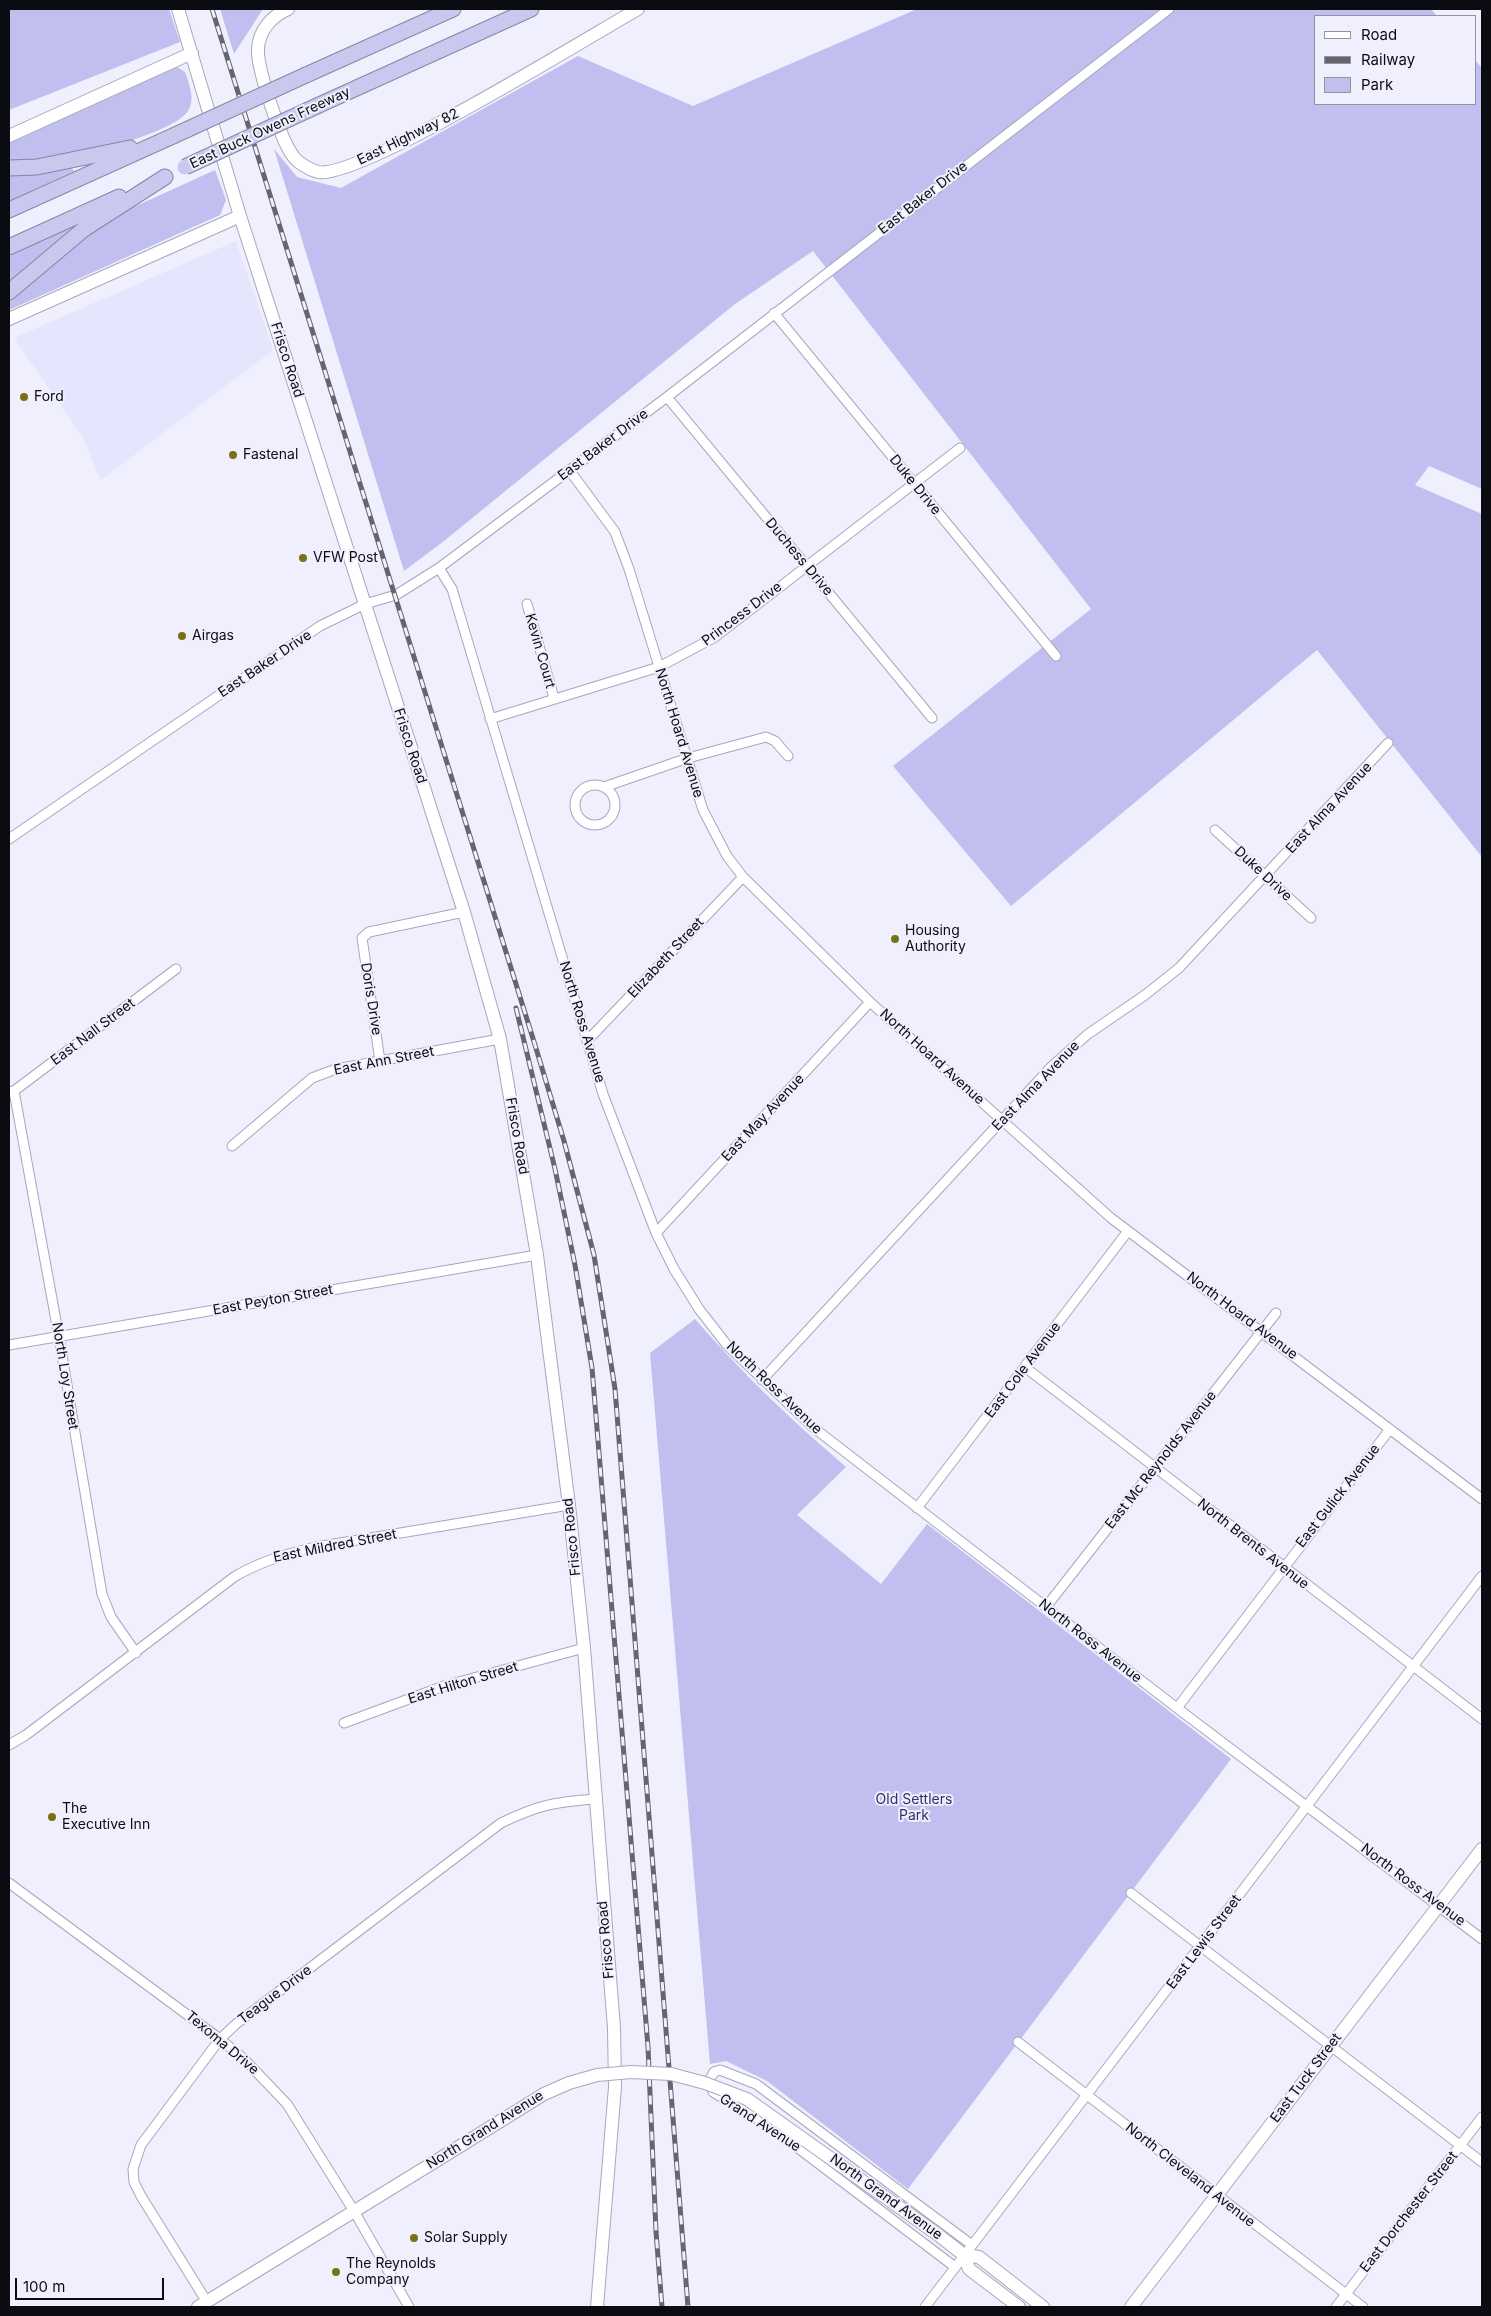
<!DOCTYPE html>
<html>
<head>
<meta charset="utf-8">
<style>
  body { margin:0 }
  #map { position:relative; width:1491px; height:2316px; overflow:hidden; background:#efeffd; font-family:Inter,sans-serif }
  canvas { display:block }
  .frame { position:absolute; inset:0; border:10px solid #0b0b12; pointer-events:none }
  .legend { position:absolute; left:1314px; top:15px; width:162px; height:90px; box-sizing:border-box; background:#efeffd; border:1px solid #94949f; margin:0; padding:6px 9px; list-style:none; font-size:15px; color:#0b0b12 }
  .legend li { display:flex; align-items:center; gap:10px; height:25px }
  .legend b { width:25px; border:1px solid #94949f }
  .scale { position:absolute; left:15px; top:2278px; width:149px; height:22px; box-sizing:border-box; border:2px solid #0b0b12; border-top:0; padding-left:6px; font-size:15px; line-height:18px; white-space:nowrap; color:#0b0b12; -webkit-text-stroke:4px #efeffd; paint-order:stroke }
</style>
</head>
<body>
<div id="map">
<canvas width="1491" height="2316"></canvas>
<div class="frame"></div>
<ul class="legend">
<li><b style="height:6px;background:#fff"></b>Road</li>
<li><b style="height:6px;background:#65656e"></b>Railway</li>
<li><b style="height:14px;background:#c0bfef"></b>Park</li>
</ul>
<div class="scale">100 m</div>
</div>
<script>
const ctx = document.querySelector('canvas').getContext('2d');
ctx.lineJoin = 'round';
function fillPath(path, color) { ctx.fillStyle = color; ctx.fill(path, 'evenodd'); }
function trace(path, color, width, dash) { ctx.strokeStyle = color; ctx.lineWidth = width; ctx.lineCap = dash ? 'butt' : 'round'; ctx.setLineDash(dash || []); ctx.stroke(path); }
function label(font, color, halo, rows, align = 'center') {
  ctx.font = font + ' Inter,sans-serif'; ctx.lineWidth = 4; ctx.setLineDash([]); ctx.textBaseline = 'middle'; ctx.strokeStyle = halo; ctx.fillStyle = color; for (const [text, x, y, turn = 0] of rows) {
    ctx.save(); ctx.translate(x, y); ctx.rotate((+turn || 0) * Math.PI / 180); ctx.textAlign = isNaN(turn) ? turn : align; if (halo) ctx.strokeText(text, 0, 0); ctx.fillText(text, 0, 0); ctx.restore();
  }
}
const built = new Path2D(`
  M236 241 273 350 101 480 83 438 14 338Z`);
const green = new Path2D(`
  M9 9H169L180 42 9 110Z
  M220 9H263L234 54Z
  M917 9H1431L1437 16H1315V104H1475V60L1482 68V489L1429 466 1415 485 1482 514V857L1317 650 1011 906 893 766 1091 609 813 251 735 304 444 541 404 571 274 149 297 177 341 188 578 56 693 106Z
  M177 67 185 72C189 83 195 98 189 109 180 130 94 153 70 156 50 159 29 161 9 163V139Z
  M72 168 74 171 9 201V173Z
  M215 170 226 200 220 215 9 310V297L37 271 112 217Z
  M104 209 9 284V254Z
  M695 1319C742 1373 791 1420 846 1467L797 1515 881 1584 927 1524 1231 1759 908 2189 767 2081 726 2061 710 2064 650 1353Z`);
const street = new Path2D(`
  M774 313 1056 656
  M667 397 932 718
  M570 471 615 532 629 569 703 810 727 856 743 877 870 1002 1111 1218 1482 1499
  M439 568 452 589 603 1094 656 1233 674 1269 699 1309 727 1345 814 1428 1177 1708 1482 1939
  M527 604 554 698
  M490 719 659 667 715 637 960 448
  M575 805a20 20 0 1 1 40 0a20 20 0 1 1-40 0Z
  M604 787 688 758 766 737 775 741 788 756
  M1215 830 1311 918
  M9 839 320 626 365 604 396 595 439 568 667 397 1169 9
  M588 1040 743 877
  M380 1061 362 938 369 932 464 912
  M14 1091 59 1337 102 1594 111 1617 136 1653
  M9 1092 14 1091 176 969
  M232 1146 312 1078 336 1069 500 1039
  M656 1233 870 1002
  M9 1345 537 1255
  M1026 1368 1482 1719
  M762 1380 1052 1066 1088 1034 1145 995 1179 968 1388 743
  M917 1508 1128 1231
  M1046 1607 1276 1313
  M1177 1708 1390 1429
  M344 1723 444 1686 584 1648
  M9 1745 26 1735 234 1577C261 1561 286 1554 316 1547L569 1505
  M9 1883 220 2039 245 2060 287 2104 354 2211 409 2307
  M1131 1893 1482 2162
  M1018 2042 1363 2307
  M955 2267 769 2126 713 2092 710 2079 714 2072 720 2070 756 2084 972 2245
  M207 2302 141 2196 134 2182 133 2169 141 2145 220 2039 236 2024 501 1823C538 1805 555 1802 595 1799
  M925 2307 1482 1576
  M1336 2307 1482 2117`);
const secondary = new Path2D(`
  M178 9 240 216 464 912 500 1039 537 1255 569 1505 584 1648 614 2028 615 2087 597 2307
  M288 9C272 16 259 30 258 49 257 69 281 140 293 156 298 163 310 170 318 172 358 180 590 36 638 9
  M9 136 192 53
  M9 319 240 216
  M937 2234 964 2255 979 2257 1043 2307
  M964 2255 969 2269 1019 2307
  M198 2307 436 2161
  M1131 2307 1482 1849`);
const highway = new Path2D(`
  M306 75 453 9
  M319 105 531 9
  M9 168 37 167 130 148
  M9 210 173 136
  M9 247 119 197
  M9 292 84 229 165 177`);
const rail = new Path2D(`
  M212 9 535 1045 564 1141 594 1255 615 1389 688 2307
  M516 1008 555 1169 575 1265 592 1368 648 2047 656 2232 662 2307`);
const secondaryBridge = new Path2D(`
  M436 2161 544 2094 569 2083 597 2075 631 2072 671 2074 705 2083 747 2099 937 2234`);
const highwayBridge = new Path2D(`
  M173 136 306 75
  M185 167 319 105`);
const markers = [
  [24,397,5,"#777214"],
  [233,455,5,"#777214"],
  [303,558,5,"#777214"],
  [182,636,5,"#777214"],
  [895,939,5,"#777214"],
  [52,1817,5,"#777214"],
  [414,2238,5,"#777214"],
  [336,2272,5,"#777214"]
];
const streetNames = [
  ["East Buck Owens Freeway",270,128,-25],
  ["East Highway 82",408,137,-26],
  ["East Baker Drive",923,198,-38],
  ["Frisco Road",287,360,72],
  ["East Baker Drive",603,445,-37],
  ["Duke Drive",915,485,51],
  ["Duchess Drive",799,557,50],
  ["Princess Drive",742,614,-37],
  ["Kevin Court",540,651,74],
  ["East Baker Drive",265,664,-34],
  ["North Hoard Avenue",679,733,73],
  ["Frisco Road",410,746,72],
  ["East Alma Avenue",1329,808,-47],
  ["Duke Drive",1263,874,43],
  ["Elizabeth Street",666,958,-47],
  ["Doris Drive",371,999,81],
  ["North Ross Avenue",582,1022,73],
  ["East Nall Street",93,1032,-37],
  ["North Hoard Avenue",932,1057,42],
  ["East Ann Street",384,1061,-11],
  ["East Alma Avenue",1036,1086,-46],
  ["East May Avenue",763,1118,-47],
  ["Frisco Road",517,1136,80],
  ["East Peyton Street",273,1300,-10],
  ["North Hoard Avenue",1242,1316,37],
  ["East Cole Avenue",1023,1370,-53],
  ["North Loy Street",65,1376,81],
  ["North Ross Avenue",774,1388,44],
  ["East Mc Reynolds Avenue",1161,1460,-52],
  ["East Gulick Avenue",1338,1496,-52],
  ["Frisco Road",572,1537,-96],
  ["North Brents Avenue",1253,1544,38],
  ["East Mildred Street",335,1546,-11],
  ["North Ross Avenue",1090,1641,38],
  ["East Hilton Street",463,1683,-17],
  ["North Ross Avenue",1413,1885,37],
  ["Frisco Road",606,1940,-95],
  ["East Lewis Street",1204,1942,-53],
  ["Teague Drive",275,1995,-37],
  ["Texoma Drive",222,2043,40],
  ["East Tuck Street",1306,2078,-53],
  ["Grand Avenue",760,2123,33],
  ["North Grand Avenue",485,2130,-32],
  ["North Cleveland Avenue",1190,2175,38],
  ["North Grand Avenue",886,2197,36],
  ["East Dorchester Street",1409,2212,-52]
];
const poiNames = [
  ["Ford",34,397],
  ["Fastenal",243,455],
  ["VFW Post",313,558],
  ["Airgas",192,636],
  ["Housing",905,931],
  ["Authority",905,947],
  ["The",62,1809],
  ["Executive Inn",62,1825],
  ["Solar Supply",424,2238],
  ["The Reynolds",346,2264],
  ["Company",346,2280]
];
const parkNames = [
  ["Old Settlers",914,1800],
  ["Park",914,1816]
];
fillPath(built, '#e5e5fd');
fillPath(green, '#c0bfef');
trace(street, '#a7a7bd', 11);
trace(secondary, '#a7a7bd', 14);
trace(highway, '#8686a2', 17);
trace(street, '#fff', 9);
trace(secondary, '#fff', 12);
trace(highway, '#c9c9ef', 15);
trace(rail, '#65656e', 5);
trace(rail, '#efeffd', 3, [9]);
trace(secondaryBridge, '#a7a7bd', 14, []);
trace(highwayBridge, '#8686a2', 17, []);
trace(secondaryBridge, '#fff', 12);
trace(highwayBridge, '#c9c9ef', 15);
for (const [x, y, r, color] of markers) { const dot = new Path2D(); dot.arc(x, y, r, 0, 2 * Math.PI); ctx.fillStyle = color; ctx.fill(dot); trace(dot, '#efeffd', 2); }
label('14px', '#0b0b12', '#efeffd', streetNames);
label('14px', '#0b0b12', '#efeffd', poiNames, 'left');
label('14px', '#352d6c', '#efeffd', parkNames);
</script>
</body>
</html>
